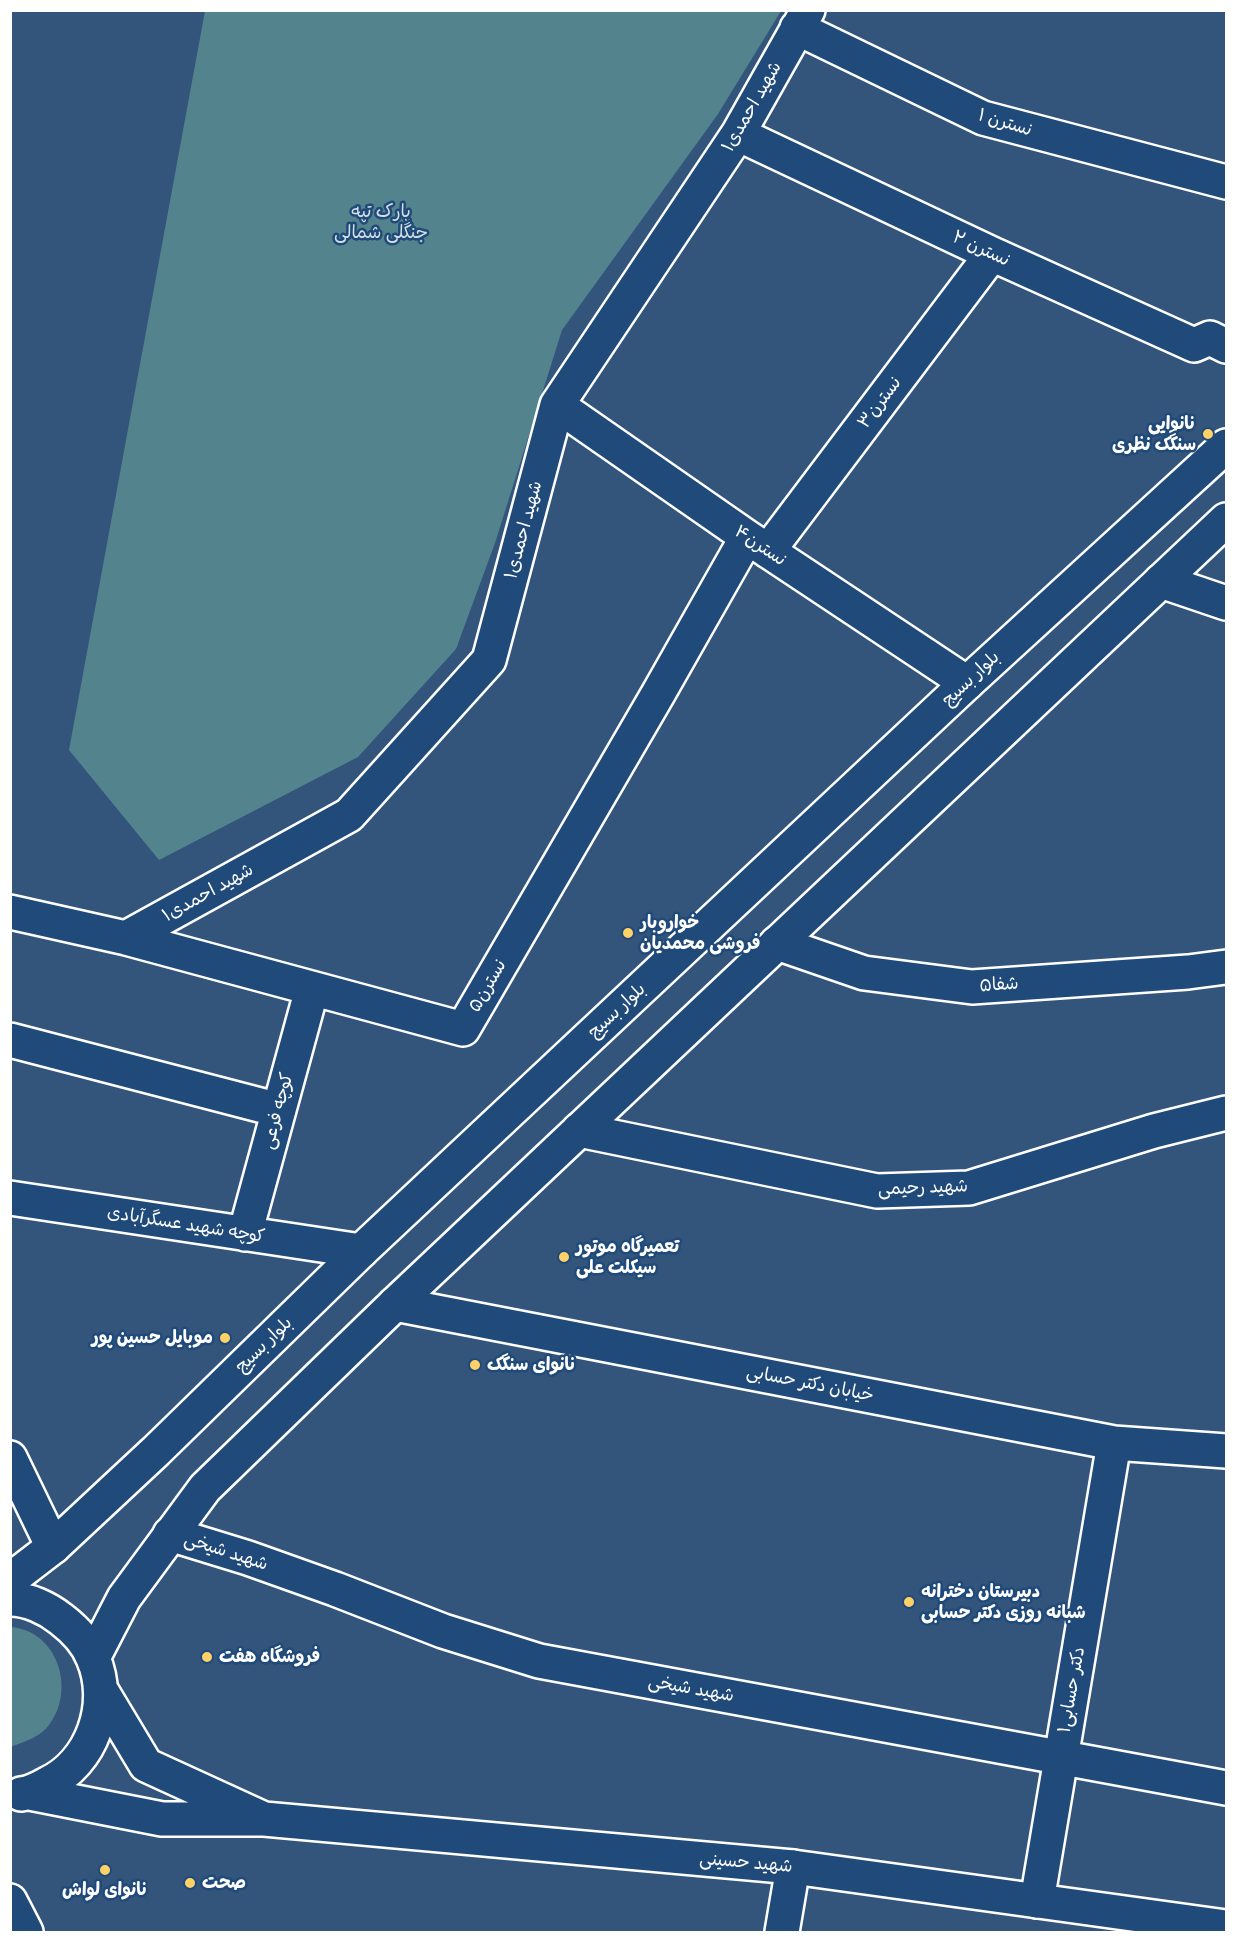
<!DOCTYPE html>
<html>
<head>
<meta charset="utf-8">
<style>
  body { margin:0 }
  #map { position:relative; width:1237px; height:1943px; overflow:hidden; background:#33557c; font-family:"Patrick Hand",sans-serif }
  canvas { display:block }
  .frame { position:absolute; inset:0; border:12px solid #fff; pointer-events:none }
</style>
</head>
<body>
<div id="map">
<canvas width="1237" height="1943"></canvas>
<div class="frame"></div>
</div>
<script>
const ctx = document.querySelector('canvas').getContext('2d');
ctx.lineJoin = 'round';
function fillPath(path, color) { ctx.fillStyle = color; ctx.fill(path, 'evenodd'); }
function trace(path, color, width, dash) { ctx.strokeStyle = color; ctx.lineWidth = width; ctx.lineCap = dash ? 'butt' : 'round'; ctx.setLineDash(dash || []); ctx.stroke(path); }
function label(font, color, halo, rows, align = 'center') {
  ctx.font = font + ' "Patrick Hand","Playpen Sans Arabic",sans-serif'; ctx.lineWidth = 5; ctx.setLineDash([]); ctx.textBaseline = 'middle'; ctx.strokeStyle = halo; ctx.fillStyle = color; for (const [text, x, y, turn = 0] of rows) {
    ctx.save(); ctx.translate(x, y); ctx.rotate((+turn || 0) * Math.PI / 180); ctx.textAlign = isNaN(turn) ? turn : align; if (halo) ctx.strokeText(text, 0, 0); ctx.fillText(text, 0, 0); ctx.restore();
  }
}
const green = new Path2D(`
  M205 11H781L718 114 562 330 495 543 456 649 358 757 159 860 69 750Z
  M11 1627C58 1631 76 1690 49 1725 40 1737 26 1741 13 1746H10Z`);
const street = new Path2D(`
  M797 28 983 118 1226 182
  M738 134 992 254 1194 345 1210 338 1226 346
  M557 405 747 537 967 683
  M768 551 992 254
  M1161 581 1226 603
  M10 912 126 938 463 1029 658 694 747 537
  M126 938 349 815 489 660 557 405 738 134 808 10
  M777 943 864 973 972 987 1188 972 1226 967
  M10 1040 279 1110
  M579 1130 877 1191 969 1188 1154 1131 1226 1113
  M10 1198 361 1251
  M245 1234 312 989
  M395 1304 1114 1443 1226 1451
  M10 1458 53 1547
  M170 1534 248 1558 335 1589 443 1631 539 1661 1226 1788
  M1037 1901 1114 1443
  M782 1932 793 1867`);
const secondary = new Path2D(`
  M10 1580 53 1547 156 1451 361 1251 967 683 1226 446
  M10 1599C28 1599 47 1608 61 1619 74 1629 87 1642 93 1658 113 1704 92 1763 47 1784 38 1789 31 1793 21 1794
  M93 1658 124 1598 205 1488 395 1304 1226 520
  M30 1793 162 1819H264L146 1765 101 1690
  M264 1819 793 1867 1226 1927
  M10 1901 26 1932`);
const markers = [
  [1208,434,6,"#ffd166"],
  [628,933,6,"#ffd166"],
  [564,1257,6,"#ffd166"],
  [225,1338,6,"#ffd166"],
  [475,1365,6,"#ffd166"],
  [909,1602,6,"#ffd166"],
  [207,1657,6,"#ffd166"],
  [105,1870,6,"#ffd166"],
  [190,1883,6,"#ffd166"]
];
const streetNames = [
  ["شهید احمدی۱",752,107,-60],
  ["نسترن ۱",1005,123,17],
  ["نسترن ۲",981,249,25],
  ["نسترن۳",880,403,-53],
  ["شهید احمدی۱",524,530,-75],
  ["نسترن۴",760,546,34],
  ["بلوار بسیج",971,679,-43],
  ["شهید احمدی۱",208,893,-29],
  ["شفا۵",999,985,-4],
  ["نسترن۵",488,986,-60],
  ["بلوار بسیج",617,1011,-43],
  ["کوچه فرعی",278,1111,-75],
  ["شهید رحیمی",923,1188,-2],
  ["کوچه شهید عسگرآبادی",186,1225,9],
  ["بلوار بسیج",264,1345,-44],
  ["خیابان دکتر حسابی",810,1384,11],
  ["شهید شیخی",226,1552,18],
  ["شهید شیخی",691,1689,10],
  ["دکتر حسابی۱",1072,1690,-80],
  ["شهید حسینی",746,1863,5]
];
const parkNames = [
  ["پارک تپه",381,212],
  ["جنگلی شمالی",381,233]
];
const poiNames = [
  ["نانوایی",1196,424,"right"],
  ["سنگک نظری",1196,445,"right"],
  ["خواروبار",640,923],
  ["فروشی محمدیان",640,944],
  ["تعمیرگاه موتور",576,1247],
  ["سیکلت علی",576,1268],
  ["موبایل حسین پور",213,1338,"right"],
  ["نانوای سنگک",487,1365],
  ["دبیرستان دخترانه",921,1592],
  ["شبانه روزی دکتر حسابی",921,1613],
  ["فروشگاه هفت",219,1657],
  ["صحت",202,1883],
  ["نانوای لواش",105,1890,"center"]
];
fillPath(green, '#53848e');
trace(street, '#fff', 38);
trace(secondary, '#fff', 38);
trace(street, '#1f4a7a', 33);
trace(secondary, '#1f4a7a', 33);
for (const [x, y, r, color] of markers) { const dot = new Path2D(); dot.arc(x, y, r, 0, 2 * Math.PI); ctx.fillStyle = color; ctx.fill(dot); trace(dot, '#1f4a7a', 2); }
label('18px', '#fff', '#1f4a7a', streetNames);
label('18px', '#d4e0e3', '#1f4a7a', parkNames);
label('bold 18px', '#fff', '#1f4a7a', poiNames, 'left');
</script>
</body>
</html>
